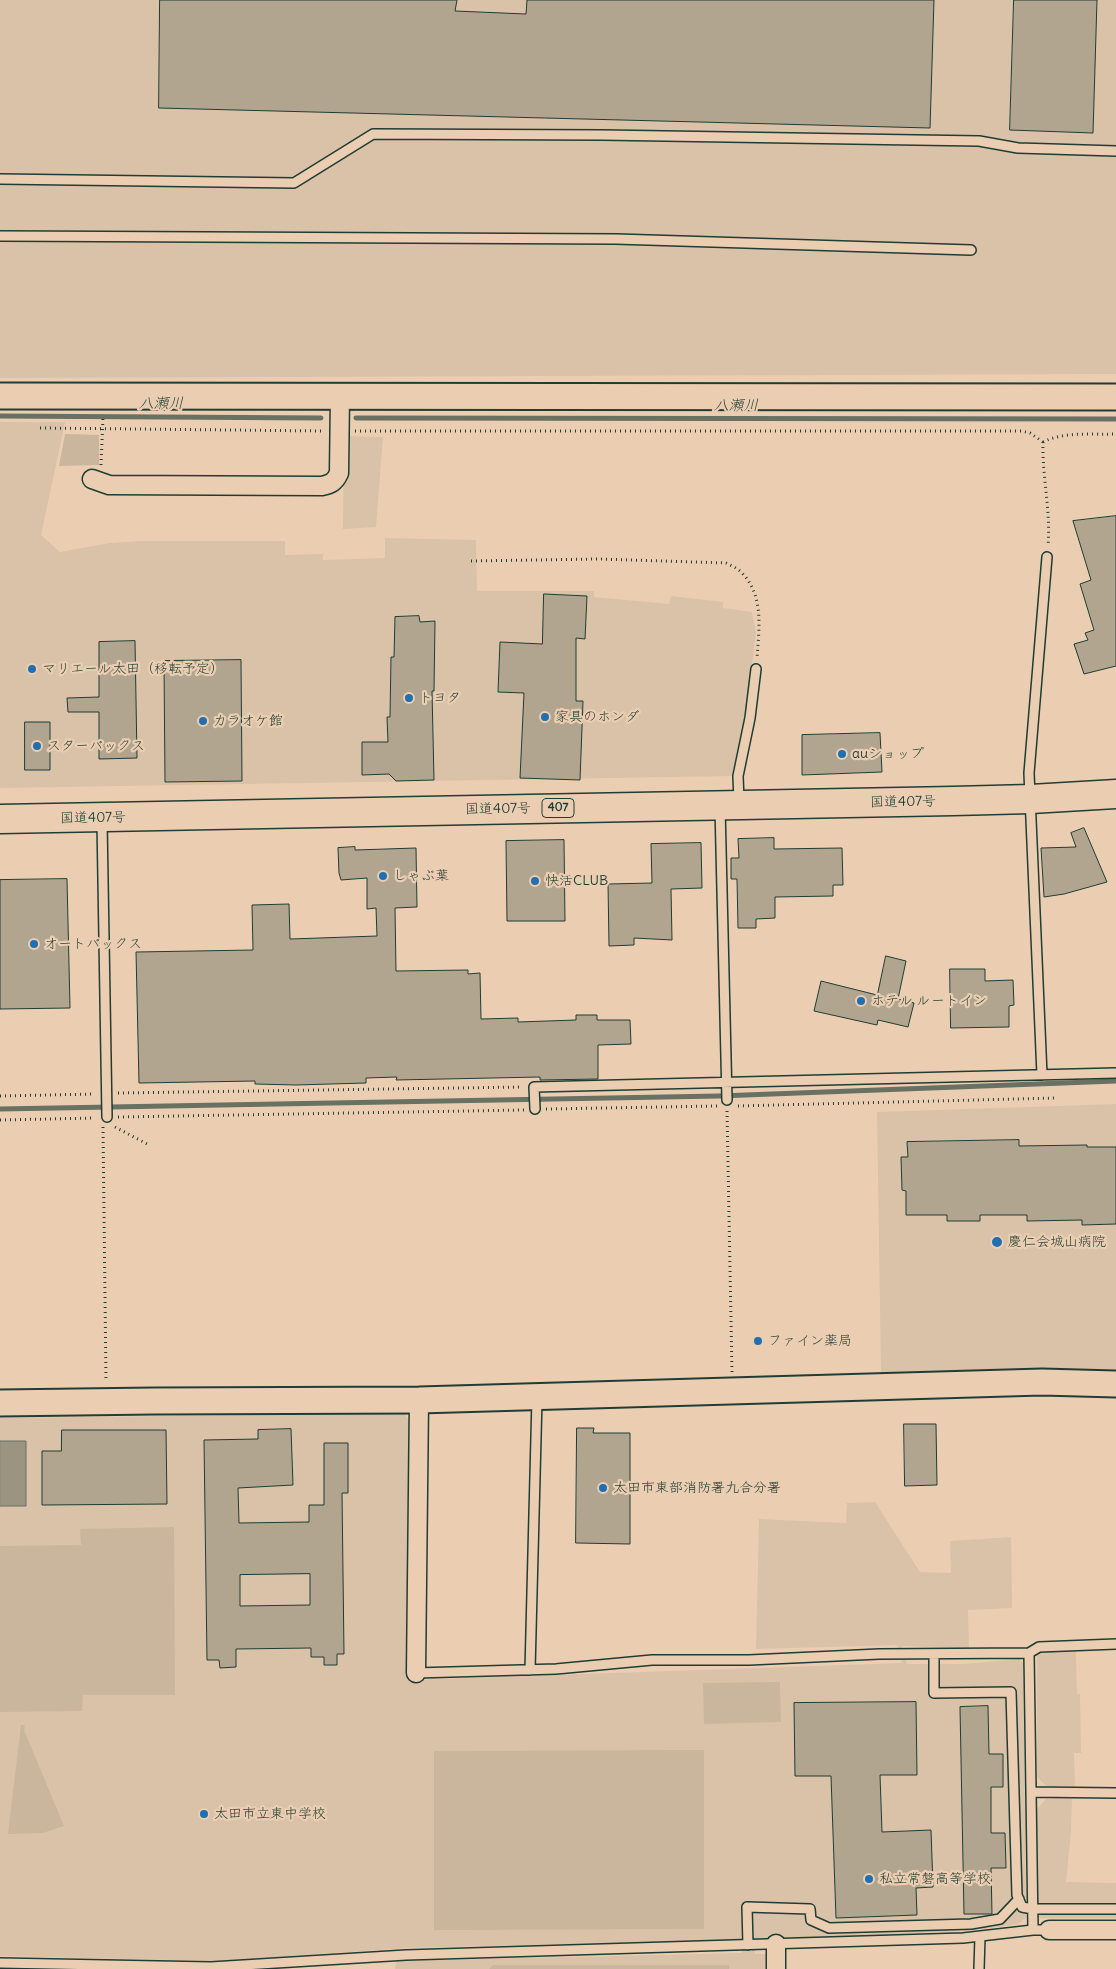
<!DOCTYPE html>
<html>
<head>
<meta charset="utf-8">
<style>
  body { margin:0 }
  canvas { display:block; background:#ebceb2 }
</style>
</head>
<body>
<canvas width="1116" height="1969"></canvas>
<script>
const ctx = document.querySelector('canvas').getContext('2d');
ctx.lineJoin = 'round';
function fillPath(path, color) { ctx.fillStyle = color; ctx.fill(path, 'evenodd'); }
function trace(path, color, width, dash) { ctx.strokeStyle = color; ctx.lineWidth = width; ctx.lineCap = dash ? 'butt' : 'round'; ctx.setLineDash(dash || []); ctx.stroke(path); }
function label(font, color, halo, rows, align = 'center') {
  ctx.font = font + ' Delius,"Klee One",sans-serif'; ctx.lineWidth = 4.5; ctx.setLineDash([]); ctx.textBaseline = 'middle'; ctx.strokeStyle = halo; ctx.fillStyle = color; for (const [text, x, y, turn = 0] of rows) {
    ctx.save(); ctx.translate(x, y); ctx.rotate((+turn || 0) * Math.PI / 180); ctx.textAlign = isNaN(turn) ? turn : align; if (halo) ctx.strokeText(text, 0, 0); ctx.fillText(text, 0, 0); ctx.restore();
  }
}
const built = new Path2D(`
  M0 0H1116V374L0 378Z
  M0 422H65L41 535 60 552 110 543 142 541H285V555L323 554V560L385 558V538L476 540 477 591H594V597L669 604 671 596 723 602V608L752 612 756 633 746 712 734 776 0 788Z
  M344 436 383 437 376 527 343 529Z
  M1116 1104V1372L881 1374 877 1112Z
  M403 1413 413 1424 410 1680 902 1663 897 1645 756 1649 759 1519 846 1523 847 1503 875 1502 920 1572 951 1573 950 1541 1011 1537 1012 1608 968 1610 969 1649 902 1646 907 1664H964L1019 1659 1023 1663 1026 1906 1037 1905V1809L1046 1799 1052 1798V1786H1046L1037 1777V1653L1076 1650 1077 1694H1080L1081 1753H1074L1075 1786H1056L1057 1798 1072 1799 1071 1832 1066 1882 1116 1883V1918H1037V1913H1026V1918L1018 1924 977 1930 880 1935 756 1939 755 1954H767V1969H395L396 1961 742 1953V1940L408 1948 216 1961 0 1956V1418Z`);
const green = new Path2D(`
  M65 434 99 435V465L59 466Z
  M174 1527 175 1695H83L82 1711 0 1712V1546L81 1545 80 1529Z
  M780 1682 781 1722 704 1724 703 1683Z
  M21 1725H25L24 1730 64 1826 43 1833 8 1834Z
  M704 1750V1929L434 1930V1751Z
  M493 1965H729V1969H489Z`);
const water = new Path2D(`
  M0 1441H26V1506H0Z`);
const stream = new Path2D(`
  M0 416 321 418
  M356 418 1116 419
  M0 1109 719 1096 1116 1081`);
const building = new Path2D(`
  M160 0H457L455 11 526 14 527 0H934L930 128 159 108Z
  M1014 0H1097L1093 133 1010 130Z
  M1116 516V666L1084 674 1074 644 1088 640 1085 633 1094 630 1080 584 1091 580 1073 521Z
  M544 594 587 596 585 639 576 638V701H583L580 780 520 778 524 693 498 692 500 642 542 644Z
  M419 616 420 622 435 621 434 691H432L434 780 396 781 389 774 362 775V742H388L387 717H390L391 657H394L395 617Z
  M135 641 137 758 99 759V712H68L67 698 99 697V642Z
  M241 660 242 781 165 782 164 661Z
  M25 722H50V770H25Z
  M880 733 882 772 802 775V735Z
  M1084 828 1107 882 1064 894 1044 897 1041 848 1076 847 1071 833Z
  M774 838V849L842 848 843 885H833V896L775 897V918L756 919V928H738L737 879H731V858H739L738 839Z
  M564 840 565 921H507L506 841Z
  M701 843 702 888 671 889 672 940 634 938V945L609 946 608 884 652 883 651 844Z
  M355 847V850L416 848 417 907 395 908 396 971 468 970V974L480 973 481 1019 518 1018V1022L576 1020V1015H597V1020H630L631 1044 598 1045V1079L540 1080V1077L396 1080 397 1077 366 1078V1083L296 1085 255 1084V1081L139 1083 136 952 253 950 252 905 289 904 290 939 377 936 376 908 367 909V878L341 880 339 873 338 848Z
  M67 879 70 1008 0 1009V880Z
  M886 956 906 961 898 999 914 1003 908 1027 878 1020 877 1025 814 1011 821 981 877 995Z
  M950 969H985V981L1013 980 1014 1005 1009 1006V1027L951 1028Z
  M1019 1140V1146L1087 1145V1147H1116V1224L1082 1225V1220L1027 1221V1215H980V1221H947V1215H906V1191L902 1190 901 1157H908L907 1142Z
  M904 1424H936L937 1485 905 1486Z
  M577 1428H594L593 1433H630V1544L576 1543Z
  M291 1429 293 1485 238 1488 239 1523 309 1522V1505H324V1443H348V1493H342L344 1654H337V1665H324V1657H311V1648L236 1649V1667L220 1668 219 1660H207L204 1440 258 1439V1430ZM310 1574V1605L240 1606V1575Z
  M62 1430H166L167 1504 42 1505V1451H61Z
  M916 1702 917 1775H880L882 1832 931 1830 933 1887 916 1888 917 1915 836 1918 831 1776H795L794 1703Z
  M988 1706 989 1754H1003V1787H991V1833H1005L1006 1868H991L992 1914H964L960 1707Z`);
const path = new Path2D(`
  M40 428 324 431
  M355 431H1021L1030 433 1043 442
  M1043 442C1042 477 1051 511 1048 546
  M1043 442C1065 431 1092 435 1116 434
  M101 465 103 417
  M471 561 598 559 726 563C732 566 739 569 743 574 764 597 759 629 757 658
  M118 1093 522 1087
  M0 1096 94 1094
  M738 1106 1054 1098
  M546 1109 717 1106
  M727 1111 732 1372
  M118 1117 524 1110
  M0 1120 94 1118
  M103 1127 106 1381
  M115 1127 149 1145`);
const lane = new Path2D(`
  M0 179 294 183 373 134 602 135 979 141 1018 148 1116 151
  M0 236 616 239 971 250
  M739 802 738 776 750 718 756 669
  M720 807 727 1100
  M102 821 107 1117
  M1042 1075 1029 773 1047 557
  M535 1109 534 1087 1116 1073
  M1029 1653 1033 1930
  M934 1654V1693L1011 1692 1017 1895 1022 1907 1033 1909H1116
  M530 1670 537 1398
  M416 1673 556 1669 652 1660H749L879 1654 1029 1653 1039 1647 1116 1644
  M1031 1792 1116 1793
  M748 1945 747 1907 810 1909 811 1920 829 1928 971 1924 1000 1919 1019 1899
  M0 1963 211 1967 406 1955 963 1938 1033 1930H1049
  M979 1969 980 1937`);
const street = new Path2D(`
  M92 479 109 485 322 486C331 484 335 482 339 473L340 395
  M416 1673 419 1400
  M1049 1930H1116
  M776 1969V1944`);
const secondary = new Path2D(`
  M0 396 1116 397
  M0 1403 154 1401 419 1400 1042 1382 1116 1384`);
const highway = new Path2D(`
  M0 819 953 801 1031 799 1116 794`);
const markers = [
  [32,669,5,"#1f6fb2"],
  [409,698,5,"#1f6fb2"],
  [545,717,5,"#1f6fb2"],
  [203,721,5,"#1f6fb2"],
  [37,746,5,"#1f6fb2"],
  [842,754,5,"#1f6fb2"],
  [383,876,5,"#1f6fb2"],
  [535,881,5,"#1f6fb2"],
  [34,944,5,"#1f6fb2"],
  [861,1001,5,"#1f6fb2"],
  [997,1242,6,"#1f6fb2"],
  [758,1341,5,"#1f6fb2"],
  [603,1488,5,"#1f6fb2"],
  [204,1814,5,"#1f6fb2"],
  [869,1879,5,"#1f6fb2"]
];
const shields = [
  [558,808,32]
];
const shieldNames = [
  ["407",558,808]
];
const poiNames = [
  ["マリエール太田（移転予定）",42,669],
  ["トヨタ",419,698],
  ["家具のホンダ",555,717],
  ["カラオケ館",213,721],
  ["スターバックス",47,746],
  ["auショップ",852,754],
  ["しゃぶ葉",393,876],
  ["快活CLUB",545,881],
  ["オートバックス",44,944],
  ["ホテル ルートイン",871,1001],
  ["慶仁会城山病院",1008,1242],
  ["ファイン薬局",768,1341],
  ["太田市東部消防署九合分署",613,1488],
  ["太田市立東中学校",214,1814],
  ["私立常磐高等学校",879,1879]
];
const streetNames = [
  ["国道407号",903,802,-1],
  ["国道407号",498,809,-1],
  ["国道407号",93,818,-1]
];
const waterNames = [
  ["八瀬川",161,404],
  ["八瀬川",736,406]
];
fillPath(built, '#dac2a8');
fillPath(green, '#cab69d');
fillPath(water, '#9a9480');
trace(water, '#697162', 1);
trace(stream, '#697162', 5);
fillPath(building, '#b2a58f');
trace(building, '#1f3d34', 1);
trace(lane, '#1f3d34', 12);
trace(street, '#1f3d34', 21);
trace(secondary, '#1f3d34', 29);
trace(highway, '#1f3d34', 31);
trace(path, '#1f3d34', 3, [1, 4]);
trace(lane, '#ebceb2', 9);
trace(street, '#ebceb2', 18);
trace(secondary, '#ebceb2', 25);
trace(highway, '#ebceb2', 28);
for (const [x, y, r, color] of markers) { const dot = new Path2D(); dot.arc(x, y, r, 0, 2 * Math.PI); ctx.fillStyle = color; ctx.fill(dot); trace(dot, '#ebceb2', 2); }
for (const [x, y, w] of shields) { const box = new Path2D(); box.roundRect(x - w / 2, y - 9.5, w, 19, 4); ctx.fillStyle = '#ebceb2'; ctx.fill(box); trace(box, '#1f3d34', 1); }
label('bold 12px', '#1f3d34', null, shieldNames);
label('14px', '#1f3d34', '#ebceb2', poiNames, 'left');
label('14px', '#1f3d34', '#ebceb2', streetNames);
label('italic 15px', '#2b463c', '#ebceb2', waterNames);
</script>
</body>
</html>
